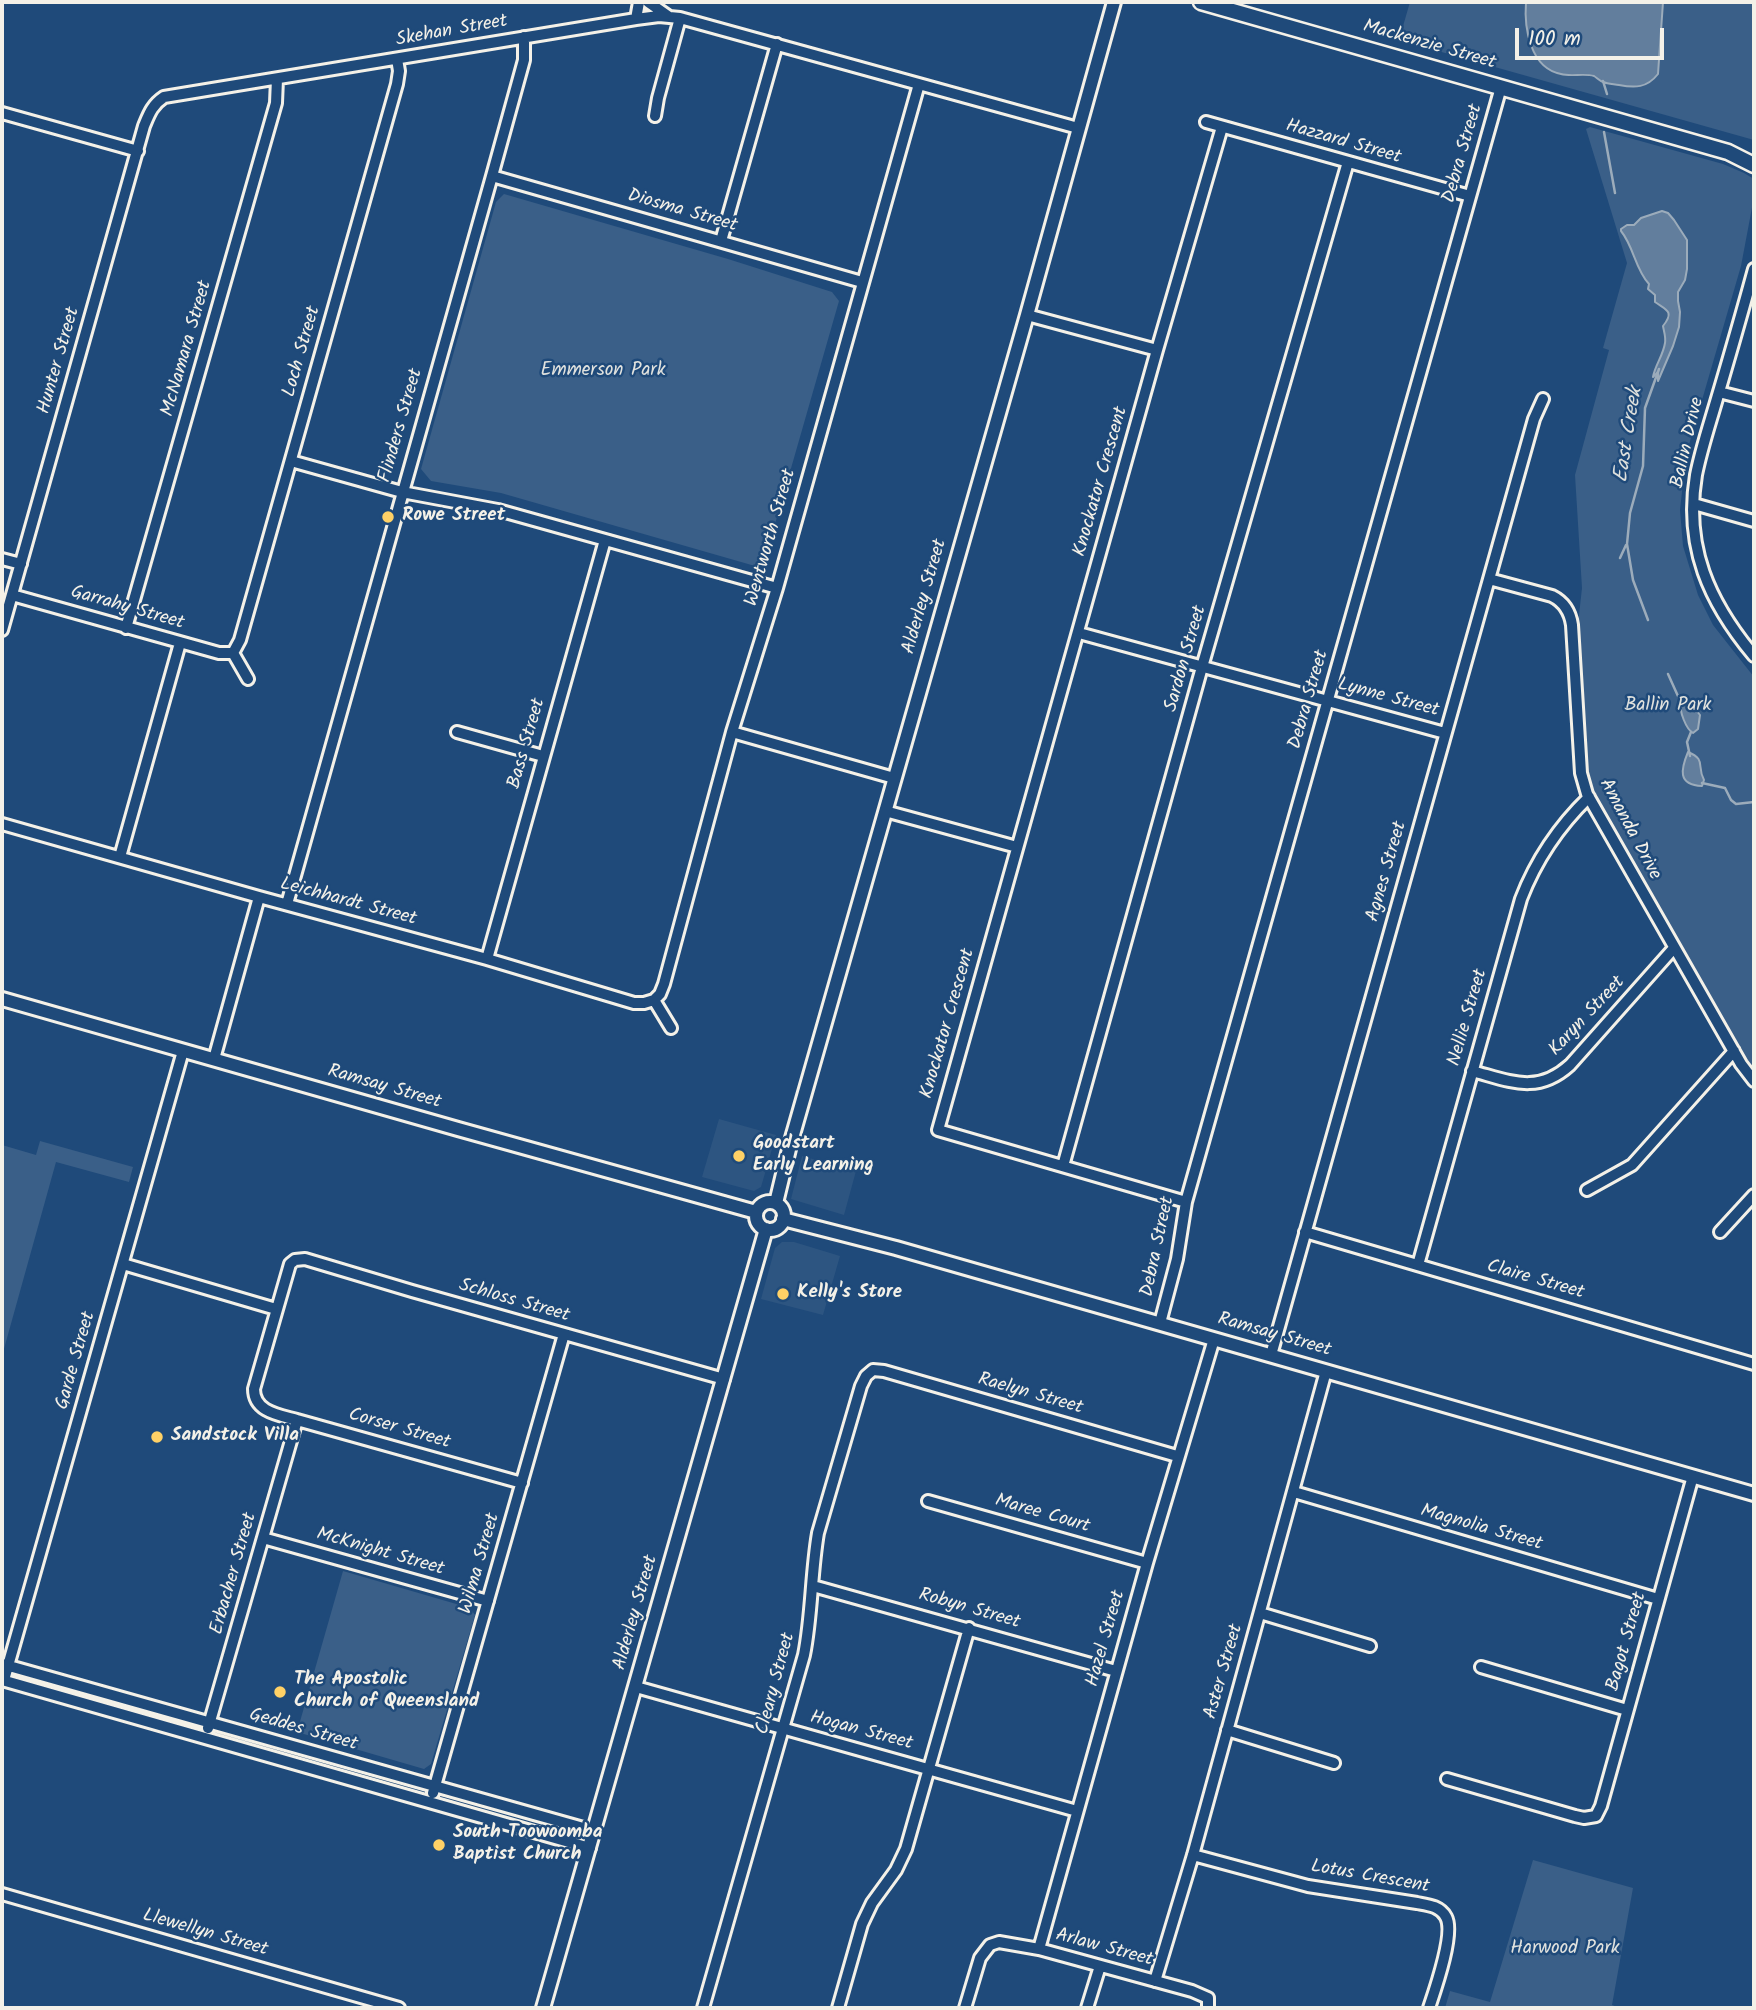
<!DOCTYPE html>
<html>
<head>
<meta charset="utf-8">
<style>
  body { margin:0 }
  #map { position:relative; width:1756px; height:2010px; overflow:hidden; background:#1f4a7a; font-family:Kalam,sans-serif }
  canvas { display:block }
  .frame { position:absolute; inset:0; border:4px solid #f4f1e8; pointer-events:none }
  .scale { position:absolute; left:1515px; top:28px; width:149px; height:32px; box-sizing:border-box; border:4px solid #f4f1e8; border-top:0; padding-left:9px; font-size:21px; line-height:24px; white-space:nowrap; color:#f4f1e8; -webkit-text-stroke:5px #1f4a7a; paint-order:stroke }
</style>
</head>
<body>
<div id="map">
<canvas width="1756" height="2010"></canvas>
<div class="frame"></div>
<div class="scale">100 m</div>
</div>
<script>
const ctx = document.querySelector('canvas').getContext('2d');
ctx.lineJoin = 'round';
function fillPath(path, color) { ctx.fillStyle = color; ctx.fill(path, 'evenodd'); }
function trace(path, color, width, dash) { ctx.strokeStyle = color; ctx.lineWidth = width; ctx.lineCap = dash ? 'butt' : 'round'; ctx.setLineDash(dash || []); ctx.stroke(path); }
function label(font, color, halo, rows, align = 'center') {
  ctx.font = font + ' Kalam,sans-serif'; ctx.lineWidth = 5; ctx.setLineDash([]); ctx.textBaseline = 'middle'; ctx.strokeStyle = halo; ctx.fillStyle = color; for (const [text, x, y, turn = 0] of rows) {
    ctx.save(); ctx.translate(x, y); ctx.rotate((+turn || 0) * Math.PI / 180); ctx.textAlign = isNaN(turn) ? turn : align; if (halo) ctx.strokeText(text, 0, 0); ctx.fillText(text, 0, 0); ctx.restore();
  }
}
const built = new Path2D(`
  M719 1119 776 1135 761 1187 754 1191 702 1177Z
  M802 1156 856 1171 844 1215 791 1199Z
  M782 1242H794L840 1256 823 1315 761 1299 775 1248Z`);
const green = new Path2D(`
  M1410 2H1754V140L1399 40Z
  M1590 127 1723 164 1744 173 1754 179V197L1741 266 1686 455 1680 510 1683 546 1698 595 1713 625 1754 677V1072L1742 1054 1596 799 1590 783 1586 761 1578 624 1582 588 1575 475 1609 350 1603 348 1627 263 1586 129Z
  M504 194 728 259 832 292 839 301 765 559 755 566 501 493 431 481 421 469 496 202Z
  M40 1141 133 1167 129 1182 56 1162 2 1356V1145L36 1155Z
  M343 1571 470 1608 475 1615 431 1764 424 1769 297 1732Z
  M1533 1860 1633 1888 1612 2005 1620 2008H1445L1450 1991 1490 2002Z`);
const water = new Path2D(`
  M1526 2H1663L1658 74C1647 88 1635 88 1619 85 1614 84 1608 84 1603 82 1600 81 1597 78 1594 76 1584 73 1571 77 1561 74 1530 68 1524 28 1526 2Z
  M1662 211 1668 213 1674 220 1687 240V269L1685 280 1678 292V301L1680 312 1679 327 1673 346 1658 381V372L1653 377C1655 365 1663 356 1665 343 1666 337 1664 332 1663 326 1675 311 1666 310 1655 302V295L1648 289 1649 284C1635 269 1634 247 1621 231V229L1627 225H1634L1641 218Z
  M1681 703H1683L1696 710 1700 715 1698 729 1693 733C1686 729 1679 711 1681 703Z
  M1688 752C1707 760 1696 765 1704 780L1702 786C1677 785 1681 769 1688 752Z`);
const stream = new Path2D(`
  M1603 81 1607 94
  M1604 132 1615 193
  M1620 558 1626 545
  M1648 620 1633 580 1627 544 1630 513 1643 466 1645 408 1659 369
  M1668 674 1682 705
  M1690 756 1687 742 1691 732
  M1702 783 1725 788 1731 800 1736 804 1754 802`);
const minor = new Path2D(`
  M648 2 668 16
  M636 19 639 2
  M2 113 138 151
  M655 116 658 98 680 18
  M1206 122 1470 196
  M492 176 862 282
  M721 241 777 44
  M1754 269C1742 313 1729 358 1716 402 1709 426 1701 450 1696 475 1684 547 1709 602 1754 656
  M1027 315 1157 350
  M1719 392 1754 401
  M291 461 402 492 498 510 777 588
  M1694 504 1754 521
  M2 559 21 564
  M1489 579 1552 596C1564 602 1570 611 1572 625L1581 773 1587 794 1741 1064 1754 1081
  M12 595 219 653H233
  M126 628 276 103 277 79
  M2 630 144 126C149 114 152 105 164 97L636 19 659 16 680 18 1078 128
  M1079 633 1445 733
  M233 653 240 640 397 84 399 71 397 59
  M233 653 248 679
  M457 732 543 756
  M732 732 894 778
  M885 811 1017 847
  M2 824 259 897 487 959 634 1003H644L654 1000 671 1028
  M120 857 180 643
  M287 904 492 176 524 60V37
  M487 959 605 540
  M654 1000 660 994 664 984 732 732 777 588 919 84
  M214 1059 259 897
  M1472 1071C1510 1081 1537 1095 1570 1065L1674 948
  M1063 1166 1202 667 1348 162
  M1587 1190 1632 1165 1734 1051
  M1186 1202 938 1130 1157 350 1222 127
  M1305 1232 1754 1364
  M1720 1232 1754 1195
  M123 1264 276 1309
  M1418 1265 1521 899C1536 860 1558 827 1589 797
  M1160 1323 1177 1259 1186 1202 1501 87
  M1271 1355 1534 419 1543 399
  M522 1483 297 1420C279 1415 254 1412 254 1389L290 1264 295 1260 305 1259 412 1291 724 1379
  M1294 1492 1658 1599
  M928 1501 1147 1563
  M263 1538 488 1601
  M813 1586 1116 1671
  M1260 1613 1370 1646
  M2 1664 594 1831
  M1481 1667 1627 1710
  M2 1680 590 1848
  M4 1680 183 1051
  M636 1687 1077 1811
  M208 1728 297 1420
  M1227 1730 1334 1763
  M1447 1779 1575 1816 1584 1818 1596 1816 1601 1806 1693 1476
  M433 1793 564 1334
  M1193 1855 1308 1886 1417 1903C1428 1905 1440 1906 1446 1917 1455 1933 1435 1990 1429 2008
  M2 1894 399 2008
  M1039 1949 1147 1563 1214 1339
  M1155 1981 1193 1855 1326 1371
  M703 2008 804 1655C812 1615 811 1574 818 1533L861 1386 866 1376 873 1370 884 1371 1177 1456
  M838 2008 862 1924 872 1903 896 1870 906 1849 969 1628
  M965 2008 980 1958 990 1945 999 1942 1039 1949 1192 1991 1208 1998V2008
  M1087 2008 1100 1966`);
const tertiary = new Path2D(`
  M2 999 458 1129 756 1212
  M756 1216a14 14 0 1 1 28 0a14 14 0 1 1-28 0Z
  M776 1203 790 1145 1027 315 1114 2
  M783 1219 896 1248 1754 1494
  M543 2008 766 1229`);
const secondary = new Path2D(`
  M1201 2 1728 152 1754 165`);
const markers = [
  [388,517,7,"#ffd166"],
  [739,1156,7,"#ffd166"],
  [783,1294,7,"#ffd166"],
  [157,1437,7,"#ffd166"],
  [280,1692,7,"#ffd166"],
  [439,1845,7,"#ffd166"]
];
const streetNames = [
  ["Skehan Street",452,32,-10],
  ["Mackenzie Street",1429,46,16],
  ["Hazzard Street",1343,143,16],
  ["Debra Street",1464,154,-74],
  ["Diosma Street",682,212,16],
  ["McNamara Street",188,349,-74],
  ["Loch Street",303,352,-74],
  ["Hunter Street",60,361,-74],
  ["Flinders Street",402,426,-74],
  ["Ballin Drive",1689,443,-77],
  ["Knockator Crescent",1102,482,-74],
  ["Wentworth Street",772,538,-74],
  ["Alderley Street",926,597,-74],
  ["Garrahy Street",127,609,16],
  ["Sardon Street",1187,659,-74],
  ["Lynne Street",1388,699,15],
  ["Debra Street",1310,700,-74],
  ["Bass Street",528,744,-74],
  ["Amanda Drive",1629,830,62],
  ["Agnes Street",1388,872,-74],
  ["Leichhardt Street",348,903,15],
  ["Karyn Street",1588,1017,-47],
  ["Nellie Street",1469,1018,-74],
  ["Knockator Crescent",949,1024,-74],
  ["Ramsay Street",384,1088,16],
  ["Debra Street",1159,1247,-78],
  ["Claire Street",1535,1281,16],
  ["Schloss Street",514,1302,16],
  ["Ramsay Street",1274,1336,16],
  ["Garde Street",77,1361,-74],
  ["Raelyn Street",1030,1395,16],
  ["Corser Street",399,1430,16],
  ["Maree Court",1042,1515,16],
  ["Magnolia Street",1481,1529,16],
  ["McKnight Street",380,1553,16],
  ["Wilma Street",481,1564,-74],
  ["Erbacher Street",235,1574,-74],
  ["Robyn Street",969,1610,16],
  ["Alderley Street",637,1613,-74],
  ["Hazel Street",1107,1639,-74],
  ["Bagot Street",1628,1642,-74],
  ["Aster Street",1225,1672,-74],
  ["Cleary Street",777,1684,-75],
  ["Geddes Street",303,1731,16],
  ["Hogan Street",861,1732,15],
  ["Lotus Crescent",1370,1878,10],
  ["Llewellyn Street",205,1934,16],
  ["Arlaw Street",1104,1949,15]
];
const parkNames = [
  ["Emmerson Park",603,372],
  ["Ballin Park",1668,707],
  ["Harwood Park",1565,1950]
];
const poiNames = [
  ["Rowe Street",402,517],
  ["Goodstart",753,1145],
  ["Early Learning",753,1167],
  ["Kelly's Store",797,1294],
  ["Sandstock Villa",171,1437],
  ["The Apostolic",294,1681],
  ["Church of Queensland",294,1703],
  ["South Toowoomba",453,1834],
  ["Baptist Church",453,1856]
];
const waterNames = [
  ["East Creek",1630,435,-81]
];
fillPath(built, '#2d5581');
fillPath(green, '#3a5f88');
fillPath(water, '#627e9d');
trace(water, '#9cacbb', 2);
trace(stream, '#9cacbb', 2.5);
trace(minor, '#f4f1e8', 16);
trace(tertiary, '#f4f1e8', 18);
trace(secondary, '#f4f1e8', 19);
trace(minor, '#1f4a7a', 10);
trace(tertiary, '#1f4a7a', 12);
trace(secondary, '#1f4a7a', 14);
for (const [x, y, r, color] of markers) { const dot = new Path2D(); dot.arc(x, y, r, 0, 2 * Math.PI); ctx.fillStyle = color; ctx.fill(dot); trace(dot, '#1f4a7a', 2.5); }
label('19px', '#f4f1e8', '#1f4a7a', streetNames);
label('19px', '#e1e2de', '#1f4a7a', parkNames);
label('bold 19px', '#f4f1e8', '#1f4a7a', poiNames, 'left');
label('italic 21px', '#dee0dd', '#1f4a7a', waterNames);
</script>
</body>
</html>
